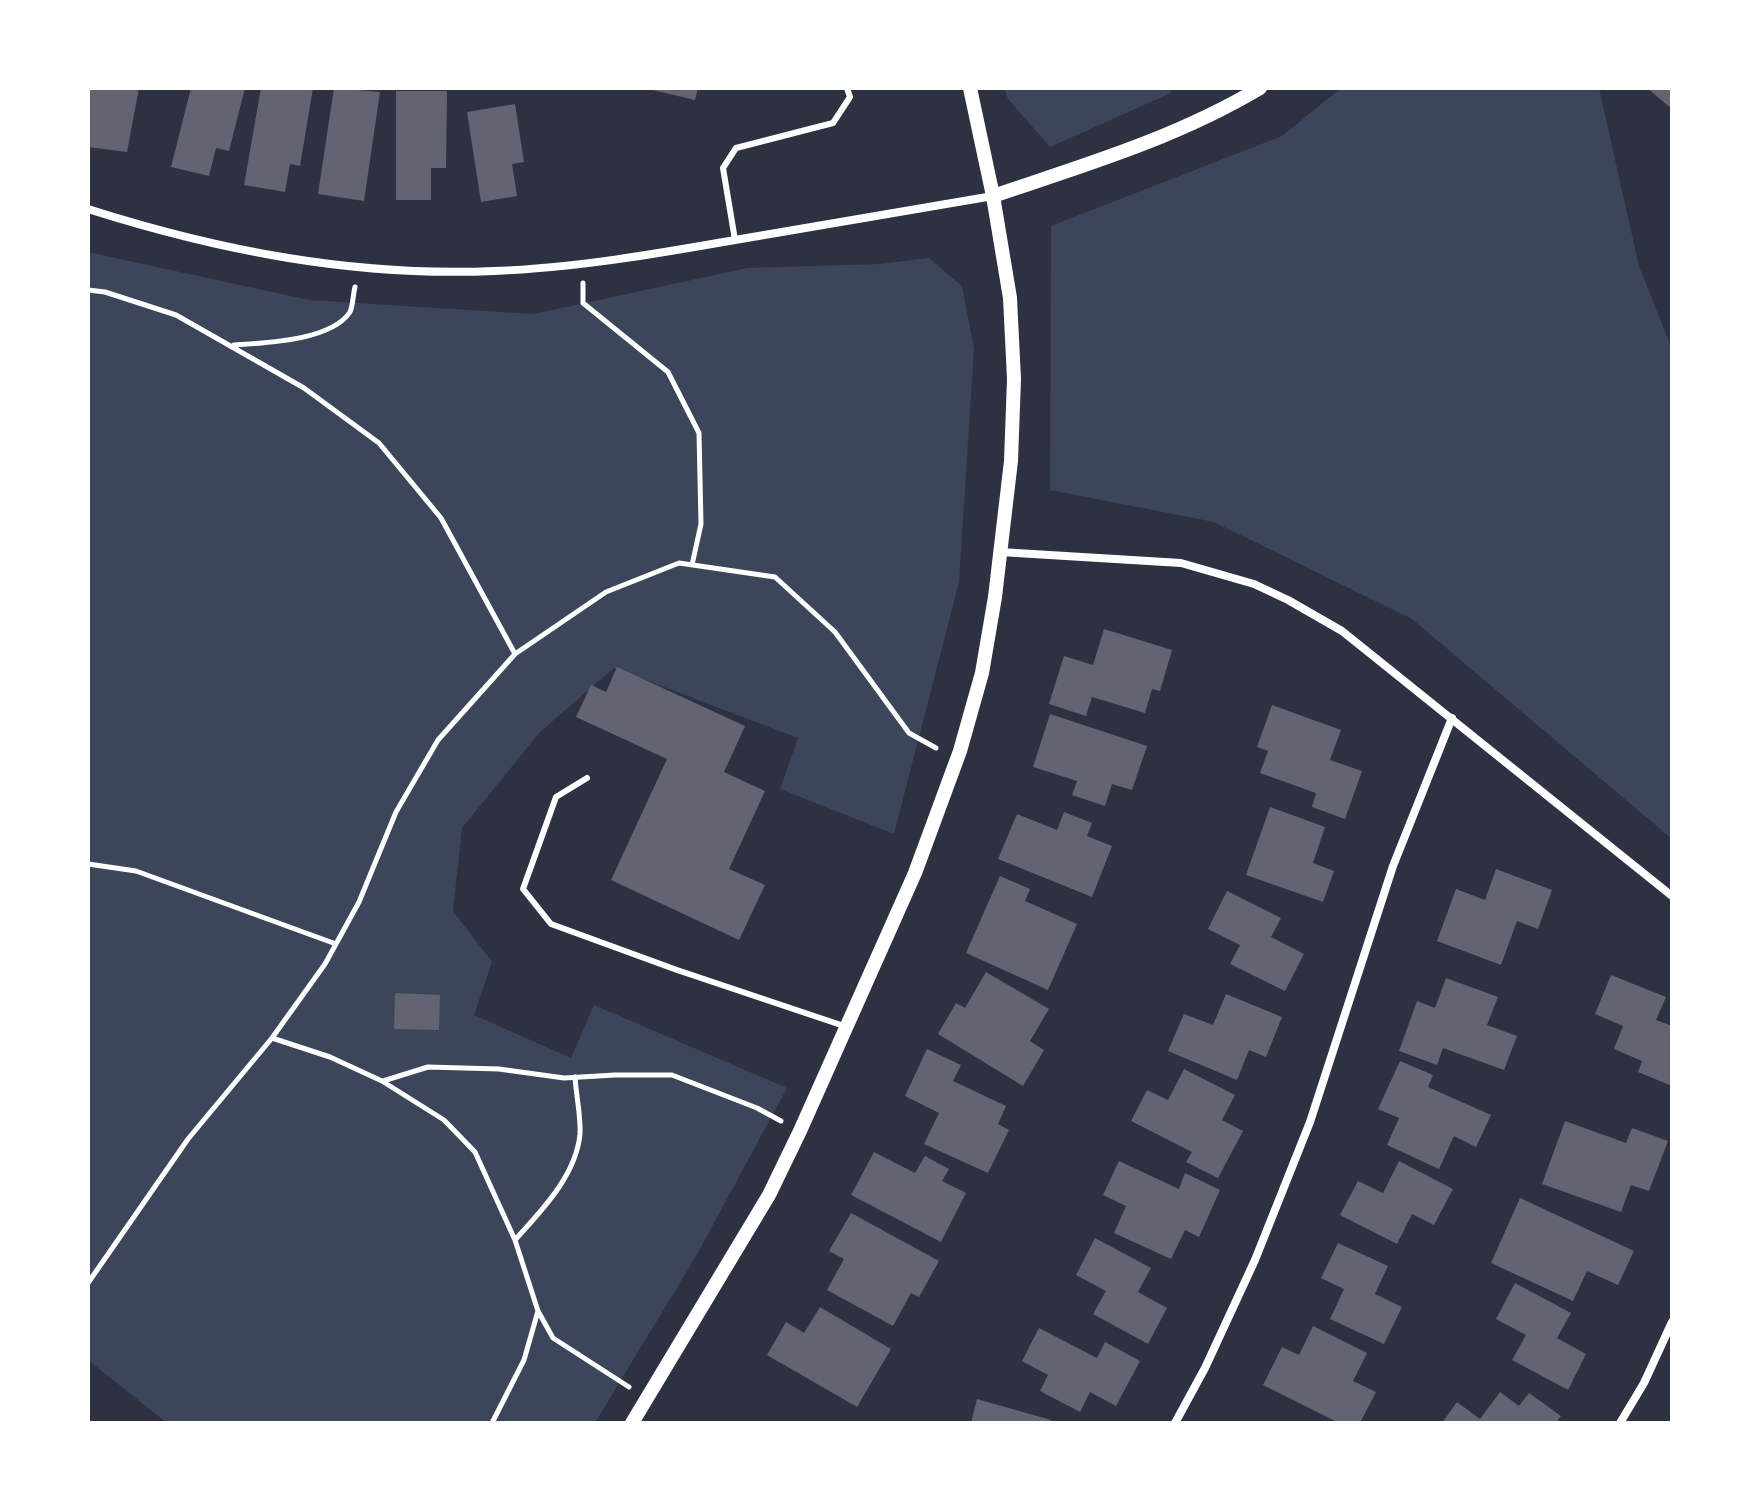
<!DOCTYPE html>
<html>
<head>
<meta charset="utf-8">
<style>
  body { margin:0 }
  #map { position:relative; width:1760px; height:1511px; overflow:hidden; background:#2d3142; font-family:"Space Grotesk",sans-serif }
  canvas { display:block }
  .frame { position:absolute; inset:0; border:90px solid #fff; pointer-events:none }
</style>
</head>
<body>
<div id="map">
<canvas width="1760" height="1511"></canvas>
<div class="frame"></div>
</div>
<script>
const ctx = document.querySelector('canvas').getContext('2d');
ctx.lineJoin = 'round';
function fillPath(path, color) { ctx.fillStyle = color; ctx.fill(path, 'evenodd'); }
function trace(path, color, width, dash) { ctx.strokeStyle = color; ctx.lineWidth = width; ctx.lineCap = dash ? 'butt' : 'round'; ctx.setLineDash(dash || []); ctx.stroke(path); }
const green = new Path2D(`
  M1004 88H1169L1171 93 1050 147 1008 99Z
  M1341 88H1599L1639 266 1672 349V839L1412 619 1214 522 1050 490 1051 226 1282 136Z
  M88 252 309 300 534 314 747 268 879 264 929 258 962 286 974 349 959 582 894 834 780 789 798 738 614 668 540 732 462 828 453 911 492 962 474 1015 571 1058 594 1005 787 1088 695 1258 595 1423H167L88 1360Z`);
const building = new Path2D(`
  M88 88H139L127 152 88 147Z
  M191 88H245L229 151 216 148 209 176 171 167Z
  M261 88H313L300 166 290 164 285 192 244 185Z
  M334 88 380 92 364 201 318 194Z
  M644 88H698L695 100Z
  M1647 88H1672V109Z
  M396 91H447L446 168H431V200H396Z
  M515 104 524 162 512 164 517 196 481 202 467 112Z
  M1104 629 1172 650 1160 691 1152 689 1145 713 1092 697 1086 716 1049 704 1064 656 1093 665Z
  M617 667 745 726 724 772 765 791 729 869 765 885 739 940 611 880 667 759 576 717 591 685 606 692Z
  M1272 705 1341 730 1330 760 1362 771 1345 819 1312 807 1316 793 1260 773 1268 751 1257 747Z
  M1050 714 1147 746 1132 790 1112 784 1105 806 1072 795 1077 781 1033 767Z
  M1270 807 1325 827 1313 863 1334 871 1323 902 1246 875Z
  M1064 812 1092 823 1087 836 1112 846 1092 897 998 859 1017 814 1057 830Z
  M1496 869 1552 890 1538 929 1517 921 1501 965 1437 941 1456 889 1485 900Z
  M1000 876 1030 889 1025 901 1077 924 1048 990 966 953Z
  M1227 891 1281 918 1271 937 1304 954 1285 991 1230 964 1240 945 1208 929Z
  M986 972 1049 1009 1030 1041 1044 1050 1023 1086 938 1034 956 1003 965 1008Z
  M1611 975 1666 997 1656 1020 1672 1026V1086L1638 1072 1642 1061 1614 1049 1623 1026 1595 1014Z
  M1446 978 1498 997 1487 1025 1517 1036 1504 1070 1443 1048 1437 1065 1399 1051 1417 1001 1435 1008Z
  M395 993 440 995 439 1030 394 1029Z
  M1226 994 1282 1017 1266 1057 1249 1050 1237 1080 1168 1051 1184 1014 1213 1025Z
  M927 1049 961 1065 953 1081 1006 1106 998 1124 1009 1130 988 1173 924 1144 939 1113 905 1096Z
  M1400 1061 1433 1075 1428 1087 1491 1115 1476 1147 1454 1136 1439 1169 1387 1145 1399 1118 1378 1109Z
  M1184 1069 1235 1095 1222 1120 1243 1131 1218 1178 1186 1162 1192 1152 1131 1121 1147 1090 1168 1100Z
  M1565 1121 1626 1143 1632 1128 1668 1141 1649 1191 1631 1185 1621 1212 1542 1184Z
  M874 1152 915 1173 925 1156 949 1169 942 1181 966 1193 941 1242 851 1195Z
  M1119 1161 1179 1189 1185 1173 1220 1190 1199 1237 1185 1230 1171 1259 1114 1233 1126 1206 1103 1195Z
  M1399 1161 1453 1189 1434 1225 1412 1214 1397 1244 1340 1215 1358 1181 1383 1193Z
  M1520 1198 1634 1251 1618 1285 1587 1271 1573 1301 1491 1263Z
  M851 1213 939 1261 919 1297 911 1293 893 1326 827 1290 844 1259 829 1251Z
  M1095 1238 1151 1268 1138 1292 1167 1308 1148 1344 1093 1314 1106 1291 1076 1275Z
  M1338 1243 1388 1266 1375 1294 1402 1307 1384 1344 1330 1319 1344 1289 1321 1278Z
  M1515 1283 1571 1313 1557 1338 1586 1354 1568 1390 1512 1360 1526 1335 1496 1319Z
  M820 1307 891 1349 857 1407 767 1355 786 1322 804 1333Z
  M1313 1326 1367 1353 1353 1381 1376 1392 1360 1423H1339L1263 1385 1282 1347 1299 1355Z
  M1039 1328 1097 1358 1105 1342 1140 1361 1116 1406 1090 1392 1080 1412 1040 1391 1048 1375 1022 1361Z
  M1500 1392 1519 1406 1529 1393 1561 1416 1556 1423H1442L1457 1402 1480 1419Z
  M977 1399 1051 1420 1050 1423H971Z`);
const path = new Path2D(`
  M583 283V303L668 372 699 433 701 524 692 565
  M88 290 105 292 176 315 304 388 379 443 441 518 515 654
  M234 345C264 343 331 341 350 312 353 306 353 294 355 287
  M88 864 136 871 336 944
  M272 1038 330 1057 382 1081 444 1120 475 1152 515 1240 538 1311 553 1338 629 1387
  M383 1081 428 1067 499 1069 564 1078 615 1075H672L757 1108 781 1121
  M515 1240C541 1211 576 1176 580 1134 581 1116 576 1095 575 1077
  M88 1283 188 1139 272 1038 325 964 359 902 396 812 438 740 515 654 606 592 679 563 775 577 835 632 909 733 936 748
  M492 1423 524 1360 538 1311`);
const service = new Path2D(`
  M735 240 723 168 736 148 833 123 850 97 847 88
  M587 778 556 797 523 889 551 924 677 970 847 1027`);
const minor = new Path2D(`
  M88 209C220 251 355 277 494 271 575 268 655 254 735 240 821 225 907 211 993 196
  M1000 552 1181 563 1254 584 1288 600 1342 631 1672 896
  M1175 1423 1205 1368 1255 1260 1310 1122 1393 866 1452 718
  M1620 1423 1644 1383 1672 1322`);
const tertiary = new Path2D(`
  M993 196C1085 165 1176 138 1260 88
  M632 1423 769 1195 800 1131 915 873 960 751 982 673 995 597 1011 461 1014 379 1010 298 993 196 970 88`);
fillPath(green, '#3c4559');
fillPath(building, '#626471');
trace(path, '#fff', 5);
trace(service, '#fff', 6);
trace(minor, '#fff', 8);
trace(tertiary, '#fff', 14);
</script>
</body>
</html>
